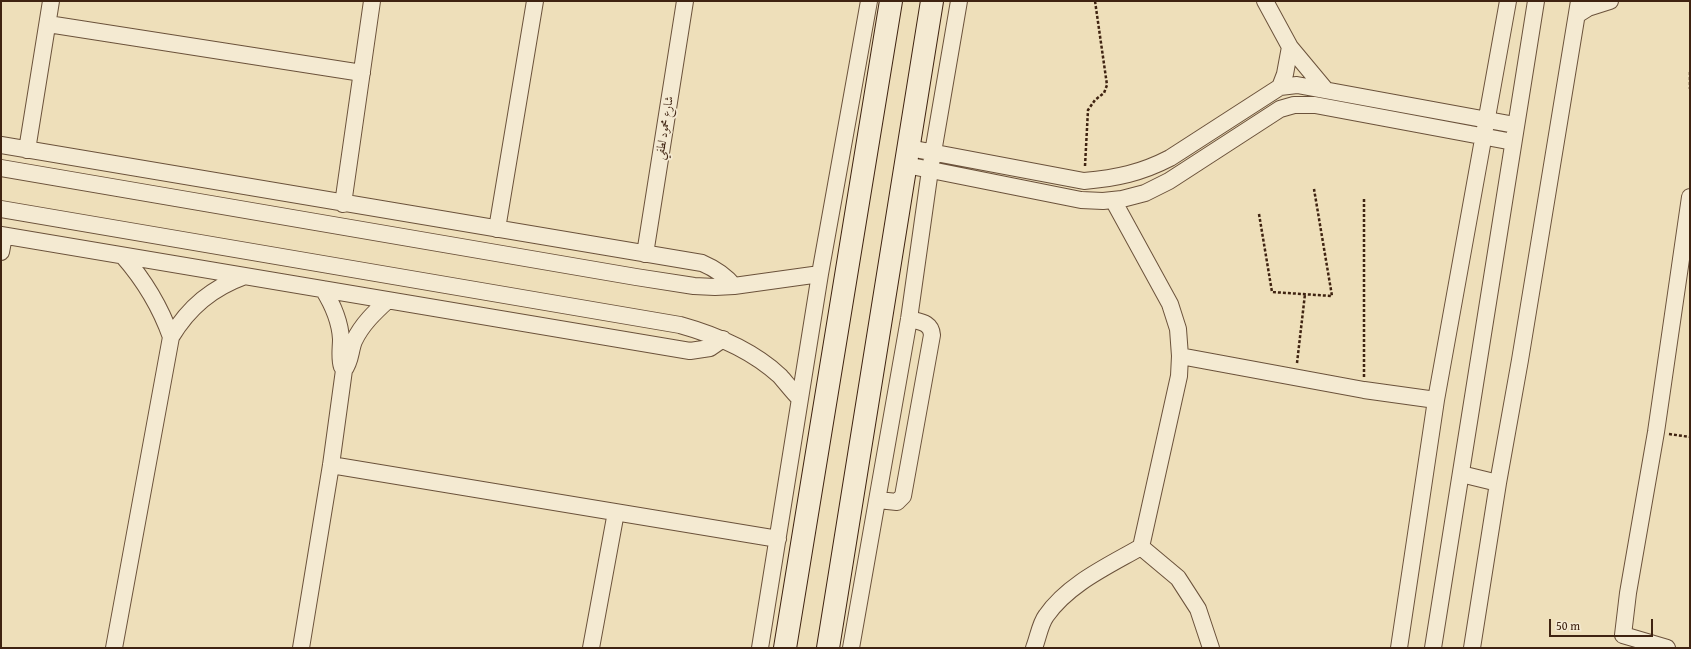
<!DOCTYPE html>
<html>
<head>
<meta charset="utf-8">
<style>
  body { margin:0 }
  #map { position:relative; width:1691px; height:649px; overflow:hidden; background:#eedfba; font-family:"Gentium Book Plus",serif }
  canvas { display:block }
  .frame { position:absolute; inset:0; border:2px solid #3f2311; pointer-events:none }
  .scale { position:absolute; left:1549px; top:619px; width:104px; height:18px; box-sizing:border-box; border:2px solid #3f2311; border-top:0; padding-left:5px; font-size:12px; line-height:14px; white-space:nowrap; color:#3f2311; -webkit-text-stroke:3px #f4ead2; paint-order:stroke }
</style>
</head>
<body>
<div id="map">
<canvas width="1691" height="649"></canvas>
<div class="frame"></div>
<div class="scale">50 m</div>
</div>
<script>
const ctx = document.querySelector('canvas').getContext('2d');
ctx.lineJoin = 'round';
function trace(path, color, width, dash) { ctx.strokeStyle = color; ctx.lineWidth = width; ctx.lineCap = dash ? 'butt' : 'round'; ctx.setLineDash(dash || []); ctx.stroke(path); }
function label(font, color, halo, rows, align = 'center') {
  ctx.font = font + ' "Gentium Book Plus",Amiri,serif'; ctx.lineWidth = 3.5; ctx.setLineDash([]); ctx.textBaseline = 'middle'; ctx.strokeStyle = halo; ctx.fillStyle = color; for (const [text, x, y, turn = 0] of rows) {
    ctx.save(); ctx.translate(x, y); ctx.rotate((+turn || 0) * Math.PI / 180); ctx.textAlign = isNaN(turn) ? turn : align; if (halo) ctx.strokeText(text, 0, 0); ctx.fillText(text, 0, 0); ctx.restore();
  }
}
const path = new Path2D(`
  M1690 72V89
  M1085 166 1088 110 1095 100 1104 93 1107 85 1095 1
  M1259 214 1272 292 1332 296 1314 189
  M1297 363 1305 294
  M1364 377V199
  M1669 434 1690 437`);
const street = new Path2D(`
  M1265 1 1290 47 1325 89
  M1577 15 1588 8 1610 1
  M48 24 362 73
  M1280 87 1285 74 1290 47
  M1 145 702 263C716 269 725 275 734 286
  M909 148 1084 181C1117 178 1141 173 1170 158L1280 87 1297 85 1515 125
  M27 150 51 1
  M906 165 1081 200 1103 201 1122 199 1145 193 1169 181 1280 109 1294 105H1315L1513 142
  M1 168 636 277 694 286 715 287 734 286 820 274
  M343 204 372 1
  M1 209 680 325C716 335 752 350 780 376 787 384 793 392 800 399
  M497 229 535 1
  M1 235 690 351 710 348 723 339
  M1 252 4 236
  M645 254 685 1
  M123 256C144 280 160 306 171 337
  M323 289C333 305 340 321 341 339 341 348 339 358 342 367
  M1180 356 1364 390 1436 400
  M331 465 778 539
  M1461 474 1498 483
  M878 500 897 502 903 496 932 335C931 322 920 322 909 319
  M1141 547 1178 578 1198 609 1211 648
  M114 648 171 337C189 307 212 288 245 276
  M301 648 331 465 344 370C351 361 350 351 354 341 362 324 375 312 388 300
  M591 648 616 512
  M760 648 820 274 869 1
  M851 648 909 319 930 170 959 1
  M1034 648C1038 638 1040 624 1046 616 1068 584 1108 566 1141 547L1179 376 1180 356 1178 329 1170 304 1113 200
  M1399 648 1436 400 1508 1
  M1433 648 1536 1
  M1472 648 1498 483 1520 360 1579 1
  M1667 648 1623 635 1628 593 1656 432 1690 197`);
const secondary = new Path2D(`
  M785 648 891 1
  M828 648 932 1`);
const streetNames = [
  ["شارع محمود لطفي",665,128,-81]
];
trace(street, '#6b523b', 18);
trace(secondary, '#3f2311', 24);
trace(path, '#3f2311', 2.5, [3, 2]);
trace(street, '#f4ead2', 16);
trace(secondary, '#f4ead2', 22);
label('12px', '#3f2311', '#f4ead2', streetNames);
</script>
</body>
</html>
